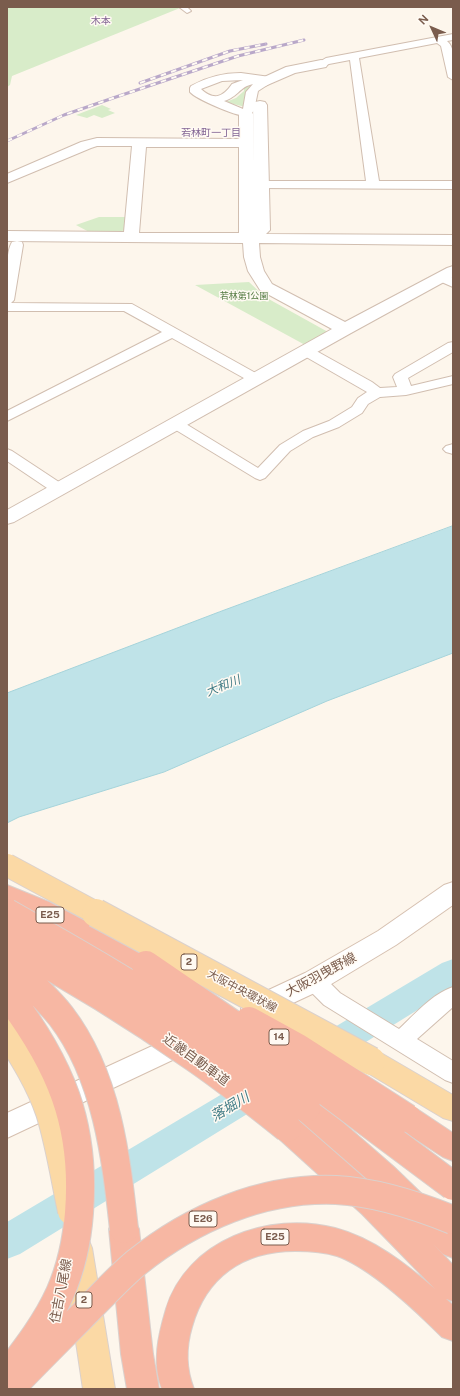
<!DOCTYPE html>
<html>
<head>
<meta charset="utf-8">
<style>
  body { margin:0 }
  #map { position:relative; width:460px; height:1396px; overflow:hidden; background:#fdf6ec; font-family:"Public Sans",sans-serif }
  canvas { display:block }
  .frame { position:absolute; inset:0; border:8px solid #7a5c4d; pointer-events:none }
  .north { position:absolute; left:412px; top:8px; width:40px; height:40px; -webkit-text-stroke:3px #fffaf3; paint-order:stroke; rotate:314deg; font-size:11px; font-weight:700; line-height:16px; text-align:center; color:#7a5c4d }
  .north::after { content:''; display:block; margin:auto; width:14px; height:18px; background:#7a5c4d; clip-path:polygon(50% 0,100% 100%,50% 72%,0 100%) }
</style>
</head>
<body>
<div id="map">
<canvas width="460" height="1396"></canvas>
<div class="frame"></div>
<div class="north">N</div>
</div>
<script>
const ctx = document.querySelector('canvas').getContext('2d');
ctx.lineJoin = 'round';
function fillPath(path, color) { ctx.fillStyle = color; ctx.fill(path, 'evenodd'); }
function trace(path, color, width, dash) { ctx.strokeStyle = color; ctx.lineWidth = width; ctx.lineCap = dash ? 'butt' : 'round'; ctx.setLineDash(dash || []); ctx.stroke(path); }
function label(font, color, halo, rows, align = 'center') {
  ctx.font = font + ' "Public Sans","Noto Sans JP",sans-serif'; ctx.lineWidth = 3; ctx.setLineDash([]); ctx.textBaseline = 'middle'; ctx.strokeStyle = halo; ctx.fillStyle = color; for (const [text, x, y, turn = 0] of rows) {
    ctx.save(); ctx.translate(x, y); ctx.rotate((+turn || 0) * Math.PI / 180); ctx.textAlign = isNaN(turn) ? turn : align; if (halo) ctx.strokeText(text, 0, 0); ctx.fillText(text, 0, 0); ctx.restore();
  }
}
const green = new Path2D(`
  M7 7H179L180 8 12 76 10 85 7 87Z
  M254 82 245 107 226 102 236 98 244 91V87Z
  M102 105 111 109 108 110 115 113 102 118 94 115 87 118 76 115Z
  M99 217H126L125 230 117 233H91L76 225Z
  M249 282 265 297 328 332 307 346 195 285Z`);
const water = new Path2D(`
  M453 526V653L327 701 164 772 19 817 7 823V693L219 612Z`);
const river = new Path2D(`
  M453 959V988L332 1063 320 1067 308 1063 303 1053 308 1043 442 963Z
  M266 1070 278 1075 283 1085 278 1095 20 1254 7 1259V1222L254 1075Z`);
const pedestrian = new Path2D(`
  M179 7H187L191 11 187 13Z`);
const minor = new Path2D(`
  M453 34V40L447 41C457 49 453 69 453 80L448 77 441 46 437 43 359 58 379 181H453V189L258 188 256 185 258 182 262 181H366L350 60 329 64 321 67 316 64 326 58Z
  M241 73 270 77 275 80 258 91 254 110 250 116C241 119 196 99 190 92V88L191 86C207 77 223 73 241 73ZM243 80 232 84C223 97 214 101 201 89L222 81ZM253 84 246 92 243 109 224 101C238 97 239 87 253 84Z
  M17 241 22 242 23 245 14 300 11 303 132 304 261 376 263 379 261 382 256 383 251 382 172 338 7 421V411L162 332 124 311H7C7 295 4 255 12 242Z
  M442 273 453 278V287L437 280 435 277 437 274Z
  M453 342V352L408 378 411 386 453 376V384L406 395 380 397 368 404 362 413 339 427 313 437 290 451 265 478 260 480 255 478 171 427 169 424 171 421 176 420 181 421 258 468 280 445 303 431 329 421 352 407 358 398 367 392 301 354 299 351 301 348 306 347 311 348 372 382 380 388 397 387 393 377 395 374 448 343Z
  M453 444V454L446 452 443 449 446 446Z
  M7 449 12 451 65 486 67 489 65 492 59 494 53 492 7 461Z
  M314 972 322 975 340 993 399 1029C415 1014 432 994 453 987V1007L417 1039 453 1061V1083L445 1080 324 1005 306 987 303 981 306 975Z`);
const tertiary = new Path2D(`
  M321 60 326 61 328 64 326 67 295 73 265 86 260 85 258 82 260 79 286 67Z
  M260 101 265 102 267 105 270 230 266 234 453 235V245L259 243 260 257 264 271 272 284 345 322 447 268 453 266V277L351 333 14 522 7 524V510L332 329 260 290 248 271 244 257 243 243 7 241V231L124 232 132 146H97L91 148 7 183V174L81 142 97 138 239 139V114L241 111 246 110 251 111 253 114 254 169 253 105 255 102ZM146 147H239V233H139Z`);
const secondary = new Path2D(`
  M453 882V905L396 945 323 989 263 1017 254 1020 245 1017 241 1009 245 1001 305 973 378 931 444 885Z
  M189 1029 198 1032 202 1040 198 1048 7 1138V1113Z`);
const primary = new Path2D(`
  M371 1049 381 1053 453 1095V1121L443 1118 361 1069 357 1061 361 1053Z
  M77 1234 88 1238 92 1248 115 1389H83L62 1248 66 1238Z`);
const motorway = new Path2D(`
  M7 885 49 902 155 958 159 965 155 972 146 975 137 972 31 916 7 906Z
  M306 1096 316 1099 394 1167 453 1224V1258L443 1254 432 1243 453 1265V1301L446 1299 453 1305V1341L442 1337C416 1311 371 1268 337 1256 324 1252 308 1251 295 1251 243 1251 206 1277 192 1327 186 1347 186 1369 194 1389H162C152 1362 158 1336 166 1309 187 1240 269 1211 335 1228 373 1238 406 1264 435 1289L362 1214 277 1137 273 1128 277 1119 287 1116 297 1119 362 1176 410 1222 374 1185 296 1117 292 1108 296 1099Z
  M407 1106 417 1109 453 1133V1161L443 1157 397 1127 393 1118 397 1109Z
  M124 1215 134 1219 139 1229 153 1354 159 1389H127L121 1354 109 1229 114 1219Z`);
const rail = new Path2D(`
  M140 83 230 51 266 44
  M7 141 64 115 113 98 238 56 304 40`);
const primaryBridgeFar1 = new Path2D(`
  M7 865 98 914`);
const primaryBridge = new Path2D(`
  M96 913 371 1061
  M7 1031C24 1057 40 1083 50 1112 60 1144 65 1178 72 1211`);
const motorwayBridgeFar1 = new Path2D(`
  M7 913 9 914`);
const motorwayBridge = new Path2D(`
  M7 913C72 950 137 987 199 1029 236 1054 271 1081 306 1108
  M7 942C72 977 135 1016 195 1058 227 1080 257 1104 287 1128
  M7 963C27 980 45 996 61 1016 107 1076 116 1157 124 1229
  M146 965 279 1056 453 1186
  M7 994C60 1064 86 1124 79 1213 77 1240 71 1268 60 1293 47 1322 27 1348 7 1374
  M249 1021 298 1048 407 1118
  M10 1389C33 1365 57 1341 80 1318 99 1299 116 1280 136 1263 192 1218 263 1187 336 1190 376 1192 416 1205 453 1220`);
const farParknames = [
  ["若林第1公園",244,296]
];
const farNeighbourhoodnames = [
  ["木本",101,21],
  ["若林町一丁目",211,133]
];
const shields = [
  [50,915,28],
  [189,962,16],
  [279,1037,20],
  [203,1219,28],
  [275,1237,28],
  [84,1300,16]
];
const shieldNames = [
  ["E25",50,915],
  ["2",189,962],
  ["14",279,1037],
  ["E26",203,1219],
  ["E25",275,1237],
  ["2",84,1300]
];
const streetNames = [
  ["大阪中央環状線",242,991,28]
];
const waterNames = [
  ["大和川",223,686,-22]
];
const nearStreetnames = [
  ["大阪羽曳野線",321,975,-28],
  ["近畿自動車道",196,1060,36],
  ["住吉八尾線",61,1291,-79]
];
const nearWaternames = [
  ["落堀川",230,1107,-31]
];
fillPath(green, '#d8ecc9');
fillPath(water, '#bfe3e8');
trace(water, '#a5d3da', 1);
fillPath(river, '#bfe3e8');
trace(pedestrian, '#d1beb0', 2);
trace(minor, '#d1beb0', 2);
trace(tertiary, '#d1beb0', 2);
trace(secondary, '#d6c0b0', 2);
trace(primary, '#dad1cd', 2);
trace(motorway, '#dad1cd', 2);
fillPath(pedestrian, '#fff');
fillPath(minor, '#fff');
fillPath(tertiary, '#fff');
fillPath(secondary, '#fff');
fillPath(primary, '#fbd9a5');
fillPath(motorway, '#f7b7a3');
trace(rail, '#b9a8c9', 3);
trace(rail, '#fffaf3', 2, [5.5]);
trace(primaryBridgeFar1, '#dad1cd', 24, []);
trace(primaryBridge, '#dad1cd', 30, []);
trace(motorwayBridgeFar1, '#dad1cd', 24, []);
trace(motorwayBridge, '#dad1cd', 30, []);
trace(primaryBridgeFar1, '#fbd9a5', 22);
trace(primaryBridge, '#fbd9a5', 28);
trace(motorwayBridgeFar1, '#f7b7a3', 22);
trace(motorwayBridge, '#f7b7a3', 28);
label('9px', '#537a41', '#fffaf3', farParknames);
label('10px', '#846695', '#fffaf3', farNeighbourhoodnames);
for (const [x, y, w] of shields) { const box = new Path2D(); box.roundRect(x - w / 2, y - 8, w, 16, 3); ctx.fillStyle = '#fffaf3'; ctx.fill(box); trace(box, '#7a5c4d', 1); }
label('bold 10px', '#7a5c4d', null, shieldNames);
label('11px', '#7a5c4d', '#fffaf3', streetNames);
label('italic 12px', '#437c86', '#fffaf3', waterNames);
label('13px', '#7a5c4d', '#fffaf3', nearStreetnames);
label('italic 14px', '#437c86', '#fffaf3', nearWaternames);
</script>
</body>
</html>
